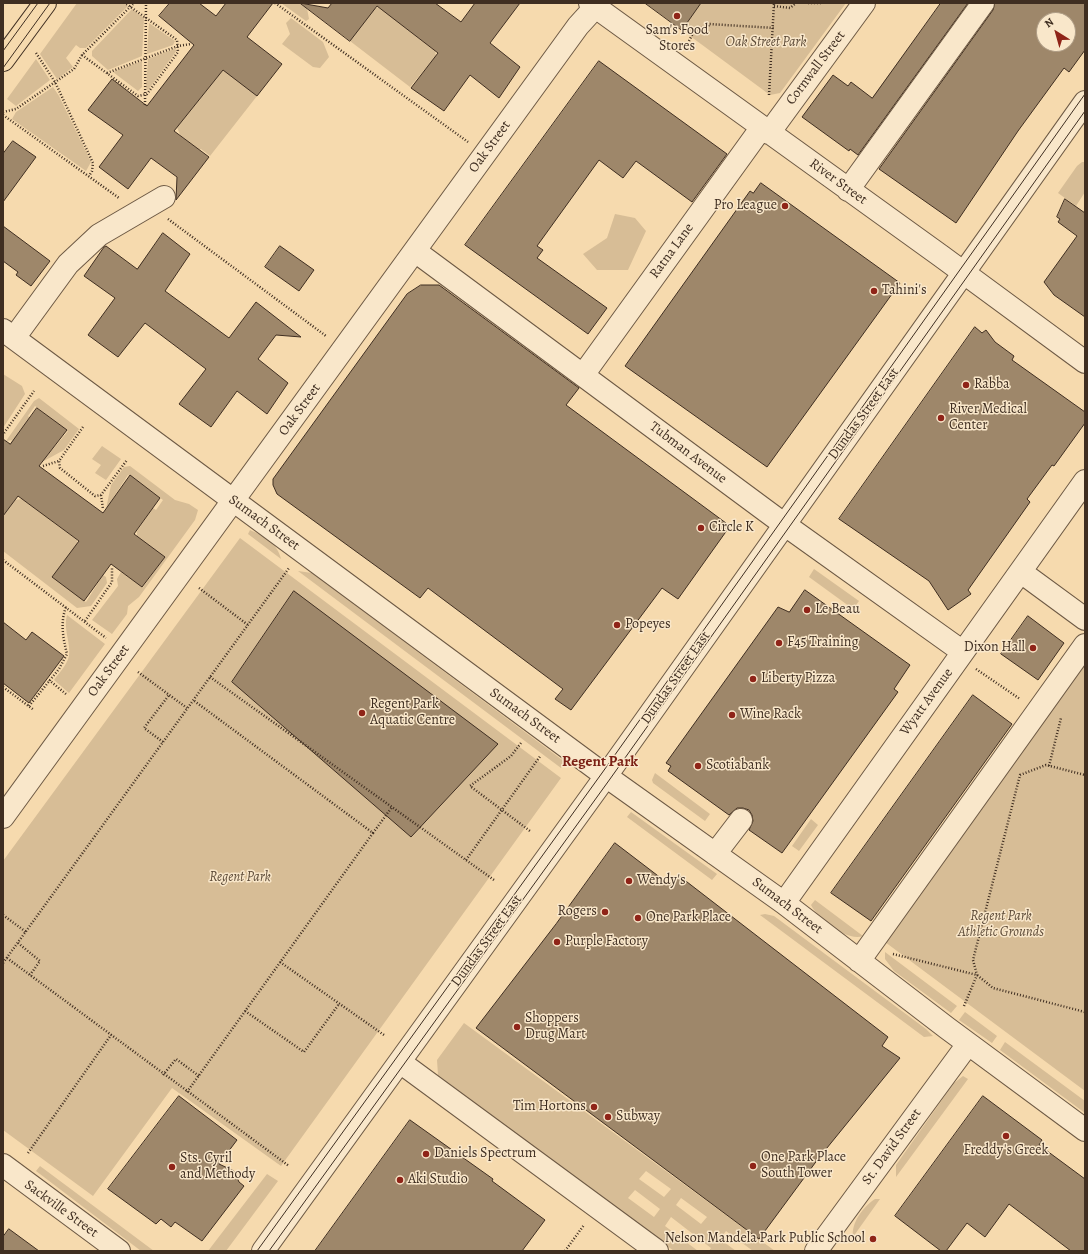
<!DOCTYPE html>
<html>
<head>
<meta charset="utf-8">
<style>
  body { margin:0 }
  #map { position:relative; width:1088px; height:1254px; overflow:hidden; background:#f6daae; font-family:Alegreya,serif }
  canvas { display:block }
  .frame { position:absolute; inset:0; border:4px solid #3f2e21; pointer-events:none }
  .north { position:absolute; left:1036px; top:12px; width:40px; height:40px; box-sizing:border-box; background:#f9e7ca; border:1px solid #af9d86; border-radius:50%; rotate:323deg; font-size:11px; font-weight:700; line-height:16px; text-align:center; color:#3f2e21 }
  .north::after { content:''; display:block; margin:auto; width:14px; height:18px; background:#8f2418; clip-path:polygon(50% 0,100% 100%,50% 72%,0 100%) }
</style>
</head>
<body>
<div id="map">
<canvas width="1088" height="1254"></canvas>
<div class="frame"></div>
<div class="north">N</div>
</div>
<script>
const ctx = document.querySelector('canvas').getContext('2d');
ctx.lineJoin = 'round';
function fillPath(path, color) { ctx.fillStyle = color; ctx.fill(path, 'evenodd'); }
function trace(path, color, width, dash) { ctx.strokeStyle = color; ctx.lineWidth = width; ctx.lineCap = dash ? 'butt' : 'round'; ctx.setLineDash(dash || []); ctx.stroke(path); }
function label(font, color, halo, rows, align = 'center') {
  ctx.font = font + ' Alegreya,serif'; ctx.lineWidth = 3; ctx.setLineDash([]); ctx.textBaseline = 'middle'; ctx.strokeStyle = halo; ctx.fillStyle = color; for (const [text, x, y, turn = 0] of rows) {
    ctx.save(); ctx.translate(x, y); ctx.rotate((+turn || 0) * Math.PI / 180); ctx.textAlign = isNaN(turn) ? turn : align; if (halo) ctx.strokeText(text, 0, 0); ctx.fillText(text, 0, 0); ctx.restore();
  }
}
const green = new Path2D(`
  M77 3H123L128 6 86 48H80L76 45 66 58 73 67 57 79 40 54Z
  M281 3H306L309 19 306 21Z
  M701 3H846L780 93 770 95 682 30Z
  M379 7 435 51 436 56 410 87 350 41 371 10Z
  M132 9 144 18 142 56 108 70 92 56V51Z
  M291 18 323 42 329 57 320 68 313 67 282 44 290 34 286 23Z
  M149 23 175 41 173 45 147 54Z
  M174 49 177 50 148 90 146 88 148 59Z
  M36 59 50 80 16 106 7 99Z
  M142 61V87L138 91 113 72Z
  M222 71H227L257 96 210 156 201 149 199 150 180 135 177 127Z
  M53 87 59 96 91 162 86 171 12 119 16 112Z
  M1082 162H1085V192L1076 206 1058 193 1077 166Z
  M615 214 635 218 646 231 628 270H597L583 254 607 238Z
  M3 374 22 386 25 394 3 428Z
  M39 398 79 429 64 450 42 462 68 431 35 406 28 416 30 418 13 440 6 441 34 401Z
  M102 446 121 459 106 480 95 473 101 465 92 459Z
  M130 466 175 500 189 504 198 510 195 520 139 597 128 606 127 614 112 634 92 620 118 586 117 579 121 572 143 587 165 557 137 537V531L153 508 156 510 163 500 128 475 106 509 111 485 124 467Z
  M22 499 77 540 78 546 52 577 86 602 103 575 106 577 107 583 91 606 77 608 3 551V516L15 500Z
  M250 530C264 536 278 544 281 559L248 534Z
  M240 538 561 778 281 1166 172 1088 93 1196 3 1130V861Z
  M814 569 859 601 853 609 809 577Z
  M298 571 312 573 565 762 561 768Z
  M67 615 105 644 69 693 54 680C59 673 67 665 69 656 71 643 63 629 67 615Z
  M1085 659V1091L885 942Z
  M655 773 710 814 705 821 653 783 652 780Z
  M631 812 717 874 712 880 627 817Z
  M811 819 818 825 799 851 792 846Z
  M815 900 863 936C847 942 818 919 811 905Z
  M765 914 774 916 926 1029 933 1036 924 1037 760 915Z
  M885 952 957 1006 951 1013 894 971 885 959Z
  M965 1012 997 1036 992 1043 959 1020Z
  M464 1023 775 1251H753L726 1231 720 1239 736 1251H709L711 1248 671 1217 665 1226 698 1251H674L438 1075 437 1060ZM646 1171 671 1189 664 1197 639 1179ZM635 1190 660 1209 654 1217 628 1198ZM681 1198 707 1217 701 1224 676 1205Z
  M1005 1042 1085 1101V1113L1000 1050Z
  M963 1076 968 1079 896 1177V1165L954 1083Z
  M40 1166 154 1251H141L36 1171Z
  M267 1174 278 1181 226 1251H208Z
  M875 1199H880L853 1237C851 1223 863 1207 875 1199Z`);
const building = new Path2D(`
  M170 3H199L216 16 226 3H273L247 37 282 64 257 96 223 70 174 131 209 157 176 200 177 177 151 158 128 189 99 167 123 135 88 110 112 79 147 106 194 45 159 16Z
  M300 3 328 8 332 3H435L461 22 475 3H520L490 43 520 67 499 98 470 75 444 111 411 88 438 53 377 6 350 41Z
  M645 3H701L682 30Z
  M941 3H968L858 155 850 149 849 151 802 117 833 75 848 86 851 82 872 98Z
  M995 3H1085V50L1069 72 1064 68 1018 131 956 223 879 169 993 10ZM1044 20H1068V44H1044Z
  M599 61 727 154 692 202 636 161 623 178 599 160 537 246 543 250 537 258 607 308 588 334 465 245Z
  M13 141 36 157 3 202V154Z
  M761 183 900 283 767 467 625 366 750 191 753 193Z
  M1065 199 1085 213V317L1054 295 1044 282 1077 236 1058 222 1060 219 1057 217Z
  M3 226 50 261 31 286 16 275 18 272 3 261Z
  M163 233 190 254 165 291 229 338 256 302 301 337 276 335 258 359 288 383 267 414 237 391 211 427 179 404 206 369 145 323 118 357 88 335 115 298 84 276 104 247 106 246 137 269Z
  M280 246 314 270 299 291 265 267Z
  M421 285H439L579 388 566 405 730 526 678 599 662 588 571 710 555 699 563 689 428 588 420 598 277 494 273 485V479L407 294Z
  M975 327 982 333 986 330 995 342 1014 356 1012 360 1085 412V423L1054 466 1052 465 1027 499 1030 502 968 590 971 594 948 610 929 581 839 519Z
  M37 408 67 430 39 466 103 513 130 475 160 498 134 534 165 557 142 587 111 564 84 601 52 577 79 541 18 496 3 516V439L10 444Z
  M805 590 910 665 894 689 898 692 782 853 749 830 753 821 752 815 749 810 743 808H737L729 815 668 771 671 766 666 763 778 607 789 612Z
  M294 591 498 744 411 837 232 682Z
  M1028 616 1064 643 1038 680 1001 654Z
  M3 622 26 640 32 632 64 656 29 703 3 683Z
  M973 695 1012 724 871 921 831 893Z
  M615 843 670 885 678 875 888 1037 882 1046 900 1058 818 1159 759 1239 476 1028 556 924Z
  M179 1096 237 1140 219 1164 234 1171 239 1182 244 1186 202 1241 175 1222 171 1227 161 1219 156 1224 108 1189Z
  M983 1096 1042 1140 1039 1145 1085 1179V1251H1071L1009 1204 985 1237 967 1223 946 1251H941L895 1216Z
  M410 1120 493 1179 492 1181 545 1220 522 1251H315Z
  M9 1229 39 1251H3V1237Z`);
const path = new Path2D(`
  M275 3 468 142
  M808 3H823
  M774 6 790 8 796 3
  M689 41 694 31H700V28H708L709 24 774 28
  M36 53 55 82 93 163 92 171 89 176
  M82 55 138 96 147 94 178 52 177 40 125 3
  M107 73 178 46 191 44
  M769 95 774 3
  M145 105 146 3
  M3 112 16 109 74 69 82 55 134 3
  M3 115 119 198
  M168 219 326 336
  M83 427 59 461 60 468 95 496 101 495 127 460
  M4 433 34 391
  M43 466 59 461
  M101 495 103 509
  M3 560 106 638
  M199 588 248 625
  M85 621 112 582V567
  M976 669 1020 699
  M138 672 187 708
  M210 677 494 880
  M49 680 66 694
  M3 687 34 710
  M29 706 59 669 67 654C63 638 60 623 66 607
  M163 742 144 728 169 695
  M521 743 511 756 470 786 530 831
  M1049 766 1061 718
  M373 833 392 807
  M466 860 541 755
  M3 915 26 932
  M18 943 40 961 30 975
  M893 954 977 975 993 988 1085 1012
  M7 958 289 1166
  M280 962 384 1035
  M3 963 289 568
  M964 1006 977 975 973 960 1020 775 1046 765 1085 775
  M245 1011 304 1052 339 1004
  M163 1075 176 1059 199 1076
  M187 1092 373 833 193 700
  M28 1153 111 1035
  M565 1251 584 1225`);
const minor = new Path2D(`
  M590 3 941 256 1085 362
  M769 133 864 3
  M848 190 983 3
  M415 251 781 522 963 652
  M3 330 610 779 784 903 947 1028 1085 1130
  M14 338 68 264 99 235 164 197
  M583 375 762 127
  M1021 572 1085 619
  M3 817 578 26 599 3
  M715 854 741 820
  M784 903 1085 481
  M859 961 1085 645
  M400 1062 657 1251
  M3 1165 119 1251
  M263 1251 606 776 1085 102
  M816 1251 968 1044`);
const major = new Path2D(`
  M3 60 45 3`);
const tram = new Path2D(`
  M3 51 38 3
  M3 68 50 3
  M257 1251 602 773 1085 94
  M269 1251 610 779 1085 111`);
const markers = [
  [677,16,4,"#8f2418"],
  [785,206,4,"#8f2418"],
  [874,291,4,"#8f2418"],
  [966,385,4,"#8f2418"],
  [941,418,4,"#8f2418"],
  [701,528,4,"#8f2418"],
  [807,610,4,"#8f2418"],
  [617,625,4,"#8f2418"],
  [779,643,4,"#8f2418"],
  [1033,648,4,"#8f2418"],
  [753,679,4,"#8f2418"],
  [362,713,4,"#8f2418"],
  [732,715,4,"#8f2418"],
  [698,766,4,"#8f2418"],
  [629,881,4,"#8f2418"],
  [605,912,4,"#8f2418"],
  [638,918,4,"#8f2418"],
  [557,942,4,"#8f2418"],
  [517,1027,4,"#8f2418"],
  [594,1107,4,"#8f2418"],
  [608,1117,4,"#8f2418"],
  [1006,1136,4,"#8f2418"],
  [426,1154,4,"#8f2418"],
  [753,1166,4,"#8f2418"],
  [172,1167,4,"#8f2418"],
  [400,1180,4,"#8f2418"],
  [873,1239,4,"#8f2418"]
];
const poiNames = [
  ["Sam's Food",677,31,"center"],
  ["Stores",677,47,"center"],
  ["Pro League",777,206,"right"],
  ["Tahini's",882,291],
  ["Rabba",974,385],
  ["River Medical",949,410],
  ["Center",949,426],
  ["Circle K",709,528],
  ["Le Beau",815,610],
  ["Popeyes",625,625],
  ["F45 Training",787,643],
  ["Dixon Hall",1025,648,"right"],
  ["Liberty Pizza",761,679],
  ["Regent Park",370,705],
  ["Aquatic Centre",370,721],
  ["Wine Rack",740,715],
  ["Scotiabank",706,766],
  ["Wendy's",637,881],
  ["Rogers",597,912,"right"],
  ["One Park Place",646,918],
  ["Purple Factory",565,942],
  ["Shoppers",525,1019],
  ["Drug Mart",525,1035],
  ["Tim Hortons",586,1107,"right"],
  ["Subway",616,1117],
  ["Freddy's Greek",1006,1151,"center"],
  ["Daniels Spectrum",434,1154],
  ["One Park Place",761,1158],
  ["South Tower",761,1174],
  ["Sts. Cyril",180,1159],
  ["and Methody",180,1175],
  ["Aki Studio",408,1180],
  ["Nelson Mandela Park Public School",865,1239,"right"]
];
const parkNames = [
  ["Oak Street Park",766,43],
  ["Regent Park",240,878],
  ["Regent Park",1001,917],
  ["Athletic Grounds",1001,933]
];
const streetNames = [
  ["Cornwall Street",816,68,-53],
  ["Oak Street",490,147,-54],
  ["River Street",838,182,36],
  ["Ratna Lane",672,251,-54],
  ["Oak Street",300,410,-54],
  ["Dundas Street East",864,414,-54],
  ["Tubman Avenue",688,453,37],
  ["Sumach Street",264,523,36],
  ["Oak Street",109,671,-54],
  ["Dundas Street East",676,678,-55],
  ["Wyatt Avenue",927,702,-54],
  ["Sumach Street",525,716,36],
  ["Sumach Street",787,906,37],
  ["Dundas Street East",487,941,-54],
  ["St. David Street",892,1147,-54],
  ["Sackville Street",61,1209,36]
];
const neighbourhoodNames = [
  ["Regent Park",600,762]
];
fillPath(green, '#d7bd96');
fillPath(building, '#9e876a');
trace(building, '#3f2e21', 1);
trace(minor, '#6d5944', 24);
trace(major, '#3f2e21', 24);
trace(path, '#3f2e21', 2.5, [1, 2]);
trace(minor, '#f9e7ca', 22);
trace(major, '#f6daae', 22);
trace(tram, '#3f2e21', 1);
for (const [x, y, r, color] of markers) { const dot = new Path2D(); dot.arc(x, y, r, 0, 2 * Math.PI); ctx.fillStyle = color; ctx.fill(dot); trace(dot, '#f9e7ca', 1.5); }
label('14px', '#3f2e21', '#f9e7ca', poiNames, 'left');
label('italic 14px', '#5d4b38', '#f9e7ca', parkNames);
label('14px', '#3f2e21', '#f9e7ca', streetNames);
label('bold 15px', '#7a1f14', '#f9e7ca', neighbourhoodNames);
</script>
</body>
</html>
